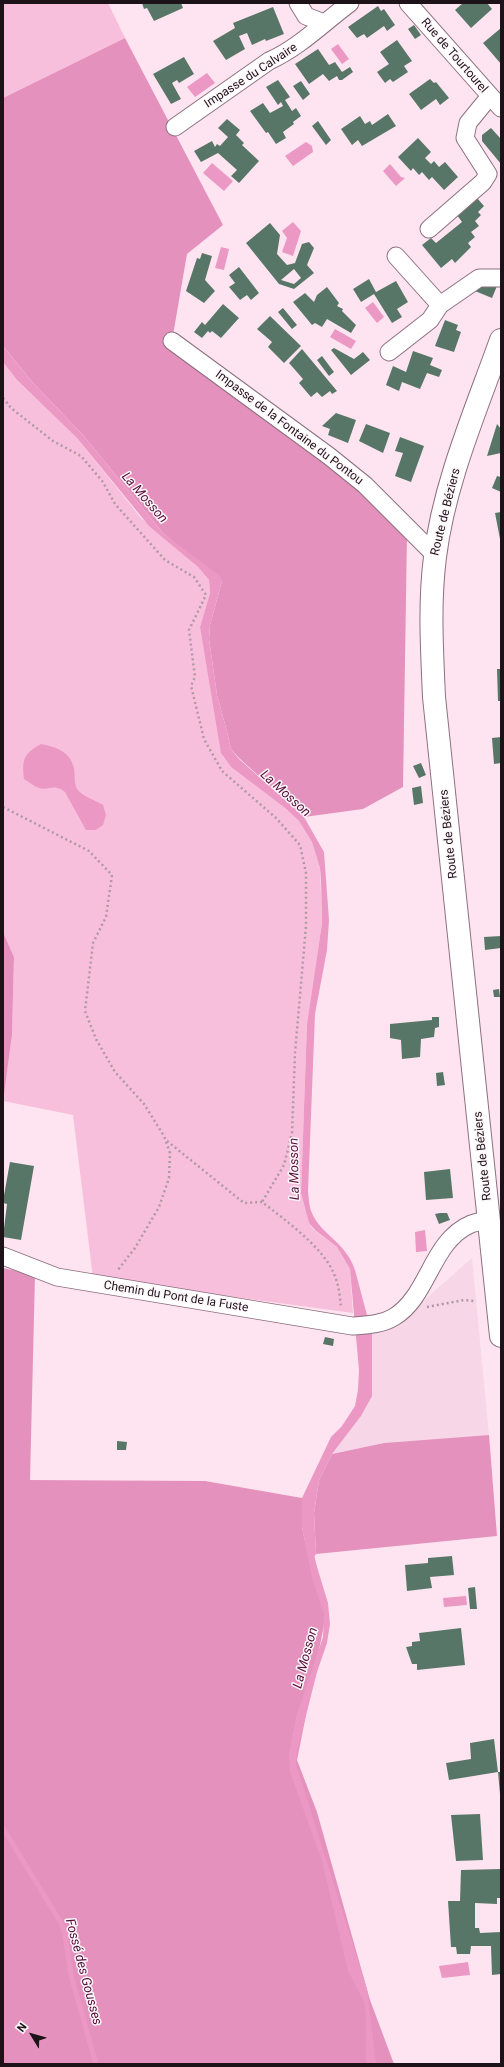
<!DOCTYPE html>
<html>
<head>
<meta charset="utf-8">
<style>
  body { margin:0 }
  #map { position:relative; width:504px; height:2067px; overflow:hidden; background:#fee4f0; font-family:Roboto,sans-serif }
  canvas { display:block }
  .frame { position:absolute; inset:0; border:4px solid #1d1218; pointer-events:none }
  .north { position:absolute; left:12px; top:2015px; width:40px; height:40px; -webkit-text-stroke:3px #fef7fa; paint-order:stroke; rotate:307deg; font-size:11px; font-weight:700; line-height:16px; text-align:center; color:#1d1218 }
  .north::after { content:''; display:block; margin:auto; width:14px; height:18px; background:#1d1218; clip-path:polygon(50% 0,100% 100%,50% 72%,0 100%) }
</style>
</head>
<body>
<div id="map">
<canvas width="504" height="2067"></canvas>
<div class="frame"></div>
<div class="north">N</div>
</div>
<script>
const ctx = document.querySelector('canvas').getContext('2d');
ctx.lineJoin = 'round';
function fillPath(path, color) { ctx.fillStyle = color; ctx.fill(path, 'evenodd'); }
function trace(path, color, width, dash) { ctx.strokeStyle = color; ctx.lineWidth = width; ctx.lineCap = dash ? 'butt' : 'round'; ctx.setLineDash(dash || []); ctx.stroke(path); }
function label(font, color, halo, rows, align = 'center') {
  ctx.font = font + ' Roboto,sans-serif'; ctx.lineWidth = 3; ctx.setLineDash([]); ctx.textBaseline = 'middle'; ctx.strokeStyle = halo; ctx.fillStyle = color; for (const [text, x, y, turn = 0] of rows) {
    ctx.save(); ctx.translate(x, y); ctx.rotate((+turn || 0) * Math.PI / 180); ctx.textAlign = isNaN(turn) ? turn : align; if (halo) ctx.strokeText(text, 0, 0); ctx.fillText(text, 0, 0); ctx.restore();
  }
}
const built = new Path2D(`
  M472 1258 489 1435 384 1443 332 1454 361 1416 371 1354 372 1334 399 1322Z`);
const green = new Path2D(`
  M3 3H108L125 38 3 98Z
  M3 362 17 380 77 438 141 518 198 567 209 580 210 593 200 627 223 756 231 767 285 808 299 821 312 842 320 868 322 923 307 1024 301 1193 309 1223 313 1229 337 1247 350 1269 353 1313 93 1278 73 1115 3 1101 12 1035 14 957 3 932Z`);
const forest = new Path2D(`
  M125 38 223 225 187 254 172 341 361 488 407 535 403 787 363 809 304 817 239 758 231 749 226 728 217 695 209 639 210 625 222 581 163 533 83 435 34 384 3 346V98Z
  M3 932 14 957 12 1035 3 1102Z
  M3 1268 35 1275 30 1480 205 1481 302 1498V1527L308 1555H314L327 1610 297 1760 317 1812 370 2000 394 2064H3Z
  M489 1435 497 1536 316 1554 314 1513 319 1480 332 1454 384 1443Z`);
const water = new Path2D(`
  M338 44 349 59 342 64 331 49Z
  M207 73 215 83 195 97 187 87Z
  M306 142 312 146 313 152 293 166 285 156Z
  M212 163 233 181 224 191 203 173Z
  M390 164 401 177 405 178 396 186 383 171Z
  M293 222 301 231 293 256 282 252 287 238 282 231Z
  M221 247 229 249 224 270 215 268Z
  M373 302 384 317 377 323 365 308Z
  M335 329 356 341 351 349 330 337Z
  M3 346 34 384 83 435 163 533 220 576 222 581 210 625 209 639 217 695 226 728 231 749 239 759 304 817 324 852 329 920 327 950 315 1014 308 1192C309 1199 309 1207 312 1213 321 1235 346 1242 355 1270L372 1334V1396L361 1416 332 1454 319 1480 314 1513 316 1554 314 1557 328 1603 330 1624 327 1643 317 1672 297 1751 296 1764 367 1989 376 2064H366V2016L364 2002 348 1971 322 1861 290 1772 289 1754 296 1717 323 1637 324 1615 312 1578 302 1527V1498L331 1437 342 1426 355 1406 358 1390 359 1370 350 1269 337 1247 315 1230 309 1223 301 1193 307 1024 322 923 321 880 320 868 312 842 299 821 285 808 231 767 221 753 200 627 210 593 209 580 198 567 149 526 77 438 17 380 3 362Z
  M41 744C53 746 69 751 73 765 76 772 73 781 77 789 83 797 95 800 103 805L106 815 103 825 96 830H86L65 792C53 783 50 791 39 788 34 786 29 782 24 779 22 760 23 754 41 744Z
  M425 1230 427 1251 416 1252 415 1232Z
  M466 1596 467 1605 444 1607 443 1598Z
  M468 1962 470 1975 442 1978 439 1966Z`);
const stream = new Path2D(`
  M3 1828 61 1923 65 1934 71 1975 96 2064`);
const building = new Path2D(`
  M142 3H181L183 8 154 21 147 8 144 9Z
  M463 3H487L492 9 471 28 455 10Z
  M378 6 381 11 384 9 395 25 387 31 384 26 367 38 364 34 357 38 348 27Z
  M273 7 284 34 266 41 265 39 252 45 247 33 239 36 245 49 226 60 213 41 235 28 233 23Z
  M414 25 421 35 415 39 408 29Z
  M501 28V64L483 43Z
  M397 40 412 61 404 66 408 72 393 82 390 79 385 83 377 72 389 64 380 52Z
  M318 49 329 65 335 62 342 72 350 67 353 72 342 80H339L337 76 329 81 323 74 309 84 295 64Z
  M184 57 194 74 179 83 177 80 172 83 181 99 171 104 153 74Z
  M430 79 434 83 436 82 449 98 440 105 436 99 421 110 409 94Z
  M278 80 290 97 285 100 287 103 292 111 296 108 301 116 293 122 294 124 283 132 286 138 276 144 268 132 266 133 250 111 263 103 270 113 283 106 281 102 278 105 266 87Z
  M301 81 310 94 303 100 293 86Z
  M388 114 396 126 362 146 358 140 352 145 341 129 360 116 365 124 370 121 372 125Z
  M227 119 240 130 236 135 244 143 242 145 259 161 239 183 231 176 237 170 218 153 201 162 194 151 212 141 215 147 217 144 220 146 228 137 218 128Z
  M318 121 331 140 326 145 312 126Z
  M491 128 501 139V164L482 141V135Z
  M418 138 431 152 425 158 431 164 434 161 439 167 445 162 458 177 444 190 432 177 429 180 422 172 419 175 413 168 411 171 398 157Z
  M477 198 484 206 478 212 481 215 475 221 479 226 471 232 475 237 468 243 471 247 455 263 452 259 441 268 422 245 431 238 436 243 462 222 457 215Z
  M270 223 280 235 277 254 287 265 295 263 302 244 309 242 314 248 307 265 314 273 294 289 279 284 246 243ZM294 269 301 278 294 284 281 280Z
  M202 253 212 256 205 280 215 291 204 303 186 291 197 258 200 259Z
  M239 267 259 293 251 300 247 295 240 300 229 287 235 283 229 275Z
  M369 279 376 292 396 281 408 302 397 309 402 317 392 323 374 294 361 302 353 289Z
  M483 282 497 286 492 298 475 291Z
  M327 287 339 303 337 306 343 309 342 311 356 325 351 333 327 319 322 327 315 323 312 325 293 302 305 293 314 302 317 295Z
  M223 304 239 318 221 338 212 331 210 333 208 331 202 338 194 332 202 322 205 325Z
  M283 308 297 325 292 329 278 312Z
  M270 316 301 346 284 363 268 347 272 342 257 329Z
  M445 320 458 325 456 330 461 332 454 352 435 346Z
  M334 348 354 359 363 352 370 360 351 375 331 350Z
  M302 349 337 391 332 394 330 391 322 397 317 392 311 397 299 383 303 379 289 363Z
  M413 351 433 358 430 365 442 370 439 377 427 373 420 389 402 382 399 391 386 385 393 366 406 372Z
  M322 356 334 372 329 376 317 360Z
  M336 413 356 420 348 443 328 435 330 429 322 426Z
  M366 424 390 433 383 453 359 441Z
  M497 424 501 429V453L487 456Z
  M400 437 424 446 411 482 395 476 403 453 395 451Z
  M497 476 501 477V492L492 488Z
  M501 512V539H500L495 513Z
  M497 669H501V701H498Z
  M501 737V763L494 764 492 738Z
  M421 763 426 775 419 778 413 766Z
  M421 786 423 803 414 805 412 788Z
  M501 936V948L485 950 484 937Z
  M499 989 500 997H494L493 990Z
  M432 1017H439V1027L435 1028 434 1037 421 1039 420 1057 402 1059 401 1040 390 1038V1024L432 1020Z
  M443 1072 445 1085 437 1086 436 1073Z
  M10 1162 34 1166 21 1240 3 1237 7 1204 3 1203V1201Z
  M450 1169 453 1198 426 1200 424 1172Z
  M440 1213H447L450 1220 439 1224 435 1214Z
  M325 1337 334 1339 333 1346 323 1344Z
  M117 1441 127 1442 126 1450H117Z
  M452 1556 454 1575 430 1577 432 1588 407 1591 405 1565 428 1563V1558Z
  M475 1587 477 1609H470L468 1588Z
  M461 1628 465 1665 417 1670V1664H412L406 1647 412 1646V1642L420 1641 419 1633Z
  M494 1739 498 1772 449 1780 446 1763 471 1759 470 1743Z
  M498 1772H501V1794H500Z
  M480 1814 483 1860 456 1861 451 1815Z
  M501 1869V1898H497V1904L475 1903V1928H479L480 1933 501 1932V1974L492 1975 491 1946H471L470 1954H457L456 1947H451L448 1901H460L461 1870Z`);
const path = new Path2D(`
  M3 398 11 408 53 441 81 456 103 482 115 504 165 560 194 577 206 595 189 630 195 677 191 686 204 739 222 771 276 818 300 845 306 873V926L295 1053 292 1133 284 1165 262 1202
  M3 807 89 851 112 875 106 917 93 943 85 1011 96 1039 115 1072 144 1104 164 1136 170 1153 169 1178 159 1207 135 1248 117 1271
  M167 1141 244 1203 262 1202C284 1219 324 1248 334 1274 339 1285 340 1297 341 1308
  M427 1307 464 1300 474 1301`);
const minor = new Path2D(`
  M298 3 306 16 324 23
  M408 3 501 108
  M175 127 269 61C300 47 323 23 350 3
  M429 229 483 182 488 174 465 138 468 123 490 96
  M396 256 440 305 479 278H501
  M172 341 329 456 365 485 435 555
  M389 352 430 320 440 305
  M3 1256 57 1277 352 1326C366 1325 381 1325 394 1317 429 1296 431 1241 471 1224 476 1222 483 1221 489 1220`);
const primary = new Path2D(`
  M501 340C476 410 444 483 435 557 429 604 432 650 434 697L501 1336`);
const streetNames = [
  ["Rue de Tourtourel",454,56,49],
  ["Impasse du Calvaire",251,76,-33],
  ["Impasse de la Fontaine du Pontou",289,428,37],
  ["Route de Béziers",446,512,-76],
  ["Route de Béziers",449,834,-96],
  ["Route de Béziers",483,1156,-96],
  ["Chemin du Pont de la Fuste",176,1297,9]
];
const waterNames = [
  ["La Mosson",144,498,49],
  ["La Mosson",285,794,42],
  ["La Mosson",295,1169,-91],
  ["La Mosson",306,1658,-75],
  ["Fossé des Gousses",83,1972,75]
];
fillPath(built, '#f7d7e7');
fillPath(green, '#f8bfdc');
fillPath(forest, '#e492bd');
fillPath(water, '#eb98c4');
trace(stream, '#eb98c4', 5);
fillPath(building, '#587667');
trace(minor, '#8d707e', 19);
trace(primary, '#8d707e', 24);
trace(path, '#ae99a3', 2.5, [2, 3]);
trace(minor, '#fff', 17);
trace(primary, '#fff', 22);
label('12px', '#1d1218', '#fef7fa', streetNames);
label('italic 13px', '#560d3b', '#fef7fa', waterNames);
</script>
</body>
</html>
